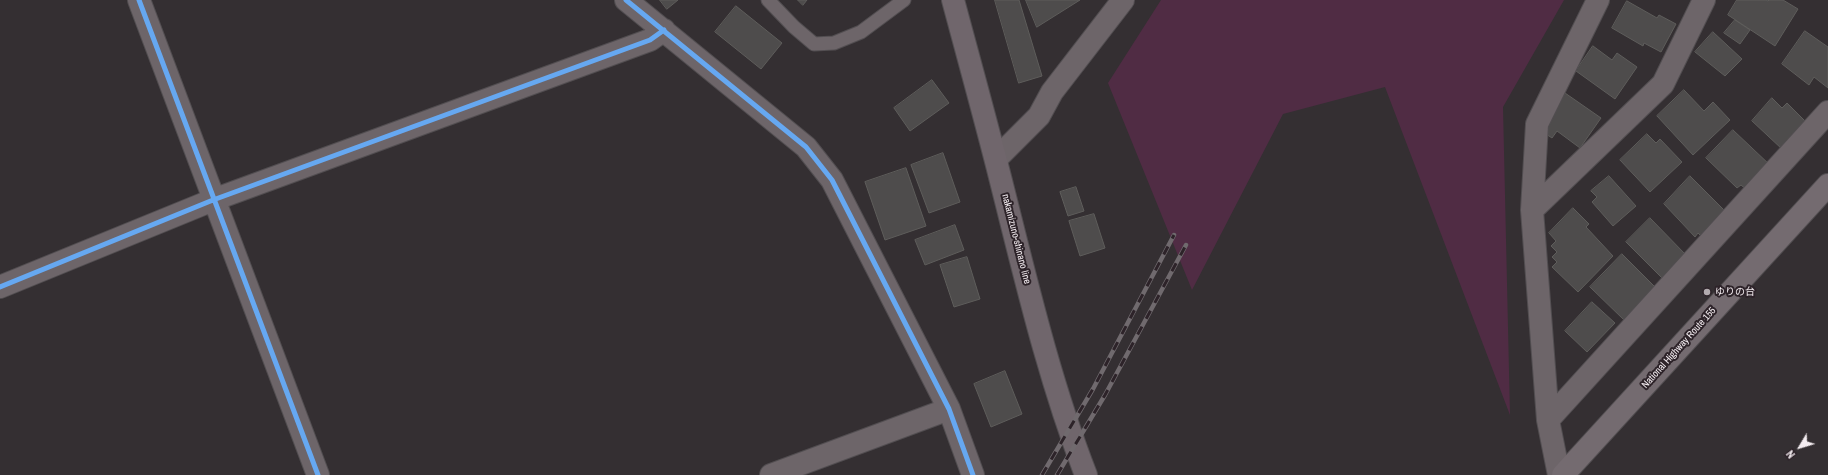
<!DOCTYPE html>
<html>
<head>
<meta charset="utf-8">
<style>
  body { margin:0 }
  #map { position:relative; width:1828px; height:475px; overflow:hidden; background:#342f32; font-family:"Archivo Narrow",sans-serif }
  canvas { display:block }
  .north { position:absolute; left:1780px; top:427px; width:40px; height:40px; -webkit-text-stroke:3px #2d2329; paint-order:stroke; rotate:232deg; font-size:11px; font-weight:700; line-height:16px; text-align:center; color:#f4edf1 }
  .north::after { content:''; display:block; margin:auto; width:14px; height:18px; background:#f4edf1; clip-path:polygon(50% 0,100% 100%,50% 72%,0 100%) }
</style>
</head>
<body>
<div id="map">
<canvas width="1828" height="475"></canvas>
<div class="north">N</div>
</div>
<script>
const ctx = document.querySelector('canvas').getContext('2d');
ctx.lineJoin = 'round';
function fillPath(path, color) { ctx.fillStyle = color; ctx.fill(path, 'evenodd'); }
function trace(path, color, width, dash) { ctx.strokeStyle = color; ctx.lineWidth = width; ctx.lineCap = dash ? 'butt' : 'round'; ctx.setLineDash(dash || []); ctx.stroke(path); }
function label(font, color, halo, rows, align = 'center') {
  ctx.font = font + ' "Archivo Narrow","Noto Sans JP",sans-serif'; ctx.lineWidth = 4; ctx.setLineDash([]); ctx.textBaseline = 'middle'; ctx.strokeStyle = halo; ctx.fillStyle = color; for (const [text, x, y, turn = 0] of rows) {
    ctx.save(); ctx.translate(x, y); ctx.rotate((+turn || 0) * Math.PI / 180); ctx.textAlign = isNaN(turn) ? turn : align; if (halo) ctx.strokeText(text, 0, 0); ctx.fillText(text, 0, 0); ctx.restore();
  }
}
const green = new Path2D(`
  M1161 0H1564L1503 107 1510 415 1385 87 1283 114 1192 290 1108 83Z`);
const building = new Path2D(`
  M660 0H678L667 9Z
  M798 0H807L803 5Z
  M995 0H1019L1042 76 1019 83Z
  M1026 0H1080L1037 27Z
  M1737 0H1766L1768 1 1769 0H1783L1798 9 1775 46 1728 15Z
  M1627 1 1657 18 1659 15 1676 24 1661 52 1644 43 1643 46 1612 28Z
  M736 6 782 43 761 69 715 32Z
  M1735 20 1750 30 1740 44 1724 33Z
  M1805 31 1828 47V88L1814 77 1809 85 1782 64Z
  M1713 32 1742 59 1725 76 1695 52Z
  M1593 46 1612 60 1617 53 1637 67 1615 99 1576 71Z
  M932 80 949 103 910 131 894 108Z
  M1684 90 1704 111 1713 102 1730 120 1693 155 1657 116Z
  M1565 93 1601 118 1580 148 1557 131 1552 138 1540 130Z
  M1772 98 1782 108 1787 103 1807 123 1783 150 1752 121Z
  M1733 130 1771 166 1748 191 1741 185 1737 188 1706 158Z
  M1647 134 1656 143 1660 139 1682 162 1650 192 1620 160Z
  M943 153 960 202 929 213 911 165Z
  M906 168 926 226 885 240 865 182Z
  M1609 176 1636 206 1613 226 1592 202 1597 197 1591 191Z
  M1690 176 1728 214 1704 239 1698 233 1695 237 1664 204Z
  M1076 187 1084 211 1068 216 1060 192Z
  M1573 208 1589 224 1586 227 1613 256 1578 292 1552 267 1557 262 1552 257 1557 252 1551 246 1556 241 1549 233Z
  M1094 214 1105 248 1080 256 1069 221Z
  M1650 218 1686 255 1663 279 1626 242Z
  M955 225 964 250 925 265 915 240Z
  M1622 254 1656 288 1624 320 1590 287Z
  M967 257 980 299 954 307 940 265Z
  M1592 302 1615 323 1587 352 1565 331Z
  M1005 371 1022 414 991 427 974 384Z`);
const lane = new Path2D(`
  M768 0 794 27 814 44 834 43 861 32 904 0`);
const street = new Path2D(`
  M139 0 318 475
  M626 0 806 147 832 180 949 409 973 475
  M996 159 1039 116 1052 92 1123 0
  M1532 210 1663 84 1704 0
  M0 287 213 200 650 40 664 30
  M1548 420 1828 112
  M771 475 949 409
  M1559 475 1548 420 1532 210 1537 124 1598 0`);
const secondary = new Path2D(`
  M953 0C969 60 986 121 1001 181 1026 280 1049 380 1086 475`);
const highway = new Path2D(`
  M1563 475 1828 185`);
const rail = new Path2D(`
  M1042 475 1093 389 1174 235
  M1057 475 1105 395 1186 245`);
const cycleway = new Path2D(`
  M139 0 318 475
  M626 0 806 147 832 180 949 409 973 475
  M0 287 213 200 650 40 664 30`);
const markers = [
  [1707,292,4,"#b1aaae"]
];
const streetNames = [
  ["nakamizuno-shinano line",1016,239,76],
  ["National Highway Route 155",1679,348,-48]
];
const poiNames = [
  ["ゆりの台",1715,292]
];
fillPath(green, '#502c44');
fillPath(building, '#4e4c4c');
trace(building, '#5e5d5b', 1);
trace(lane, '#524e51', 15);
trace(street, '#524e51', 24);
trace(secondary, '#524e51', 24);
trace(highway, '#524e51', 24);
trace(lane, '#6d6569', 13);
trace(street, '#6d6569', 22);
trace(secondary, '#70666c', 22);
trace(highway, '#746b70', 22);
trace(rail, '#706a6e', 4.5);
trace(rail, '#2d2329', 3, [9]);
trace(cycleway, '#66a8f1', 5);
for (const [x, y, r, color] of markers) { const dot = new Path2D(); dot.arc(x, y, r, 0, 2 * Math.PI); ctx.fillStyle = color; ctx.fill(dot); trace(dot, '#2d2329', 1.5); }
label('10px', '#f4edf1', '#2d2329', streetNames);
label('10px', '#f4edf1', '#2d2329', poiNames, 'left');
</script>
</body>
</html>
